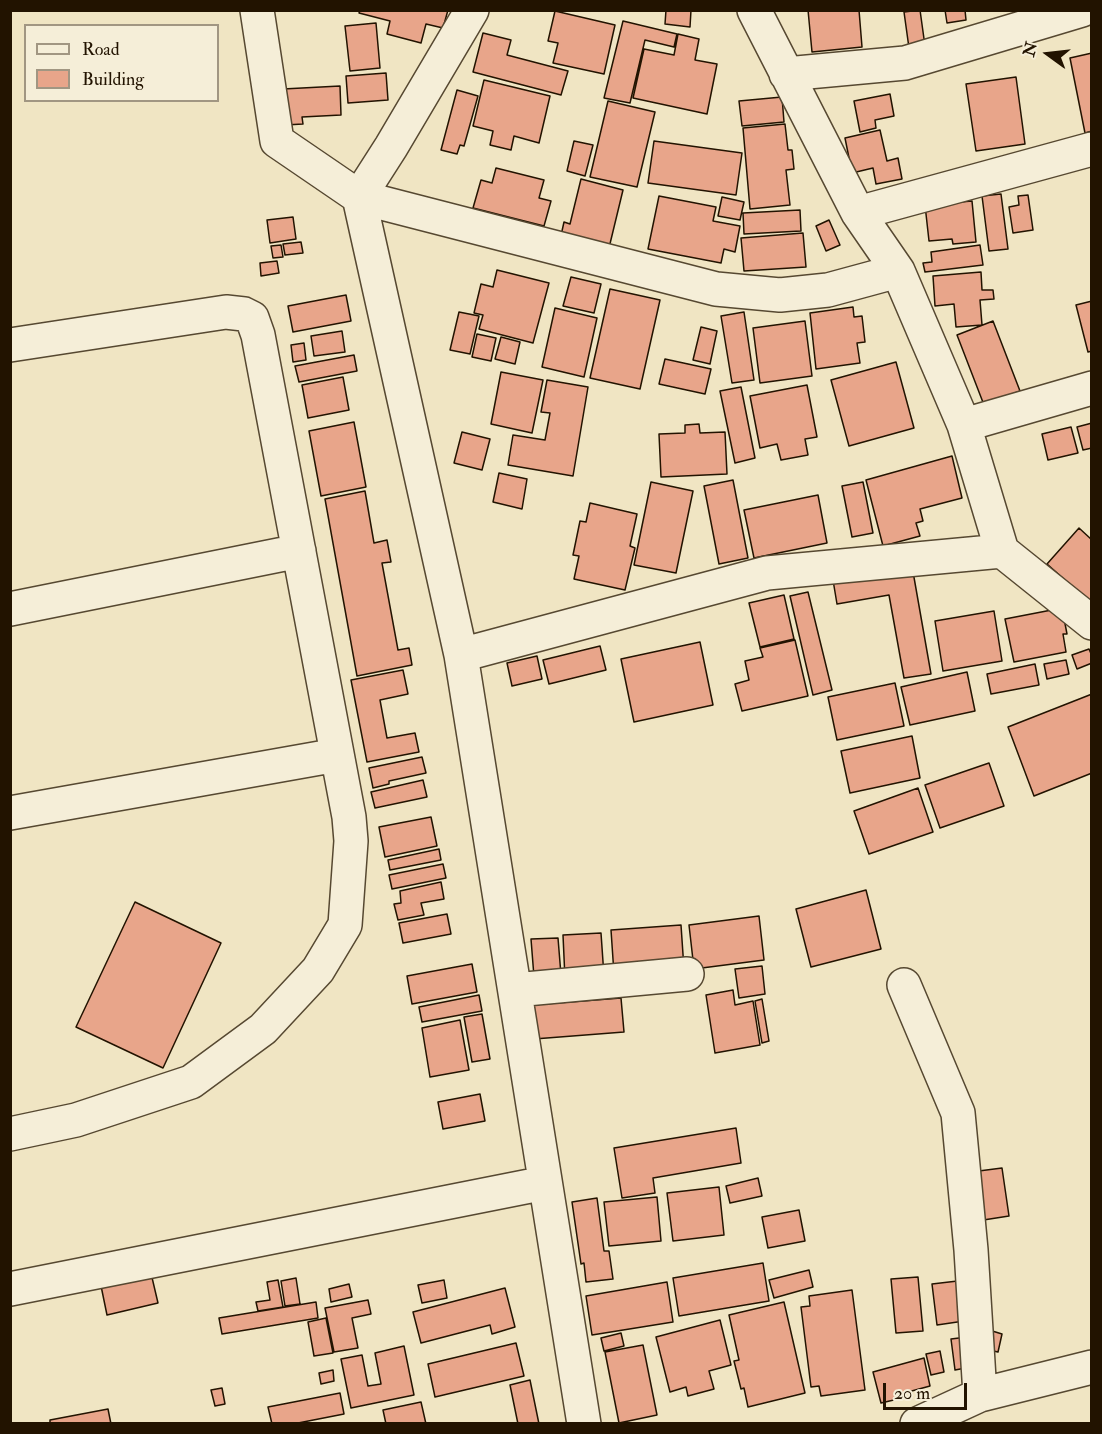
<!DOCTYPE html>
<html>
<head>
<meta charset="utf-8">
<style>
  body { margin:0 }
  #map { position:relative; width:1102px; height:1434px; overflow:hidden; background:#f0e5c3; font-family:"IM FELL Double Pica",serif }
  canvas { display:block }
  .frame { position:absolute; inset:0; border:12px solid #221300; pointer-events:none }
  .legend { position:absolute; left:24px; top:24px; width:195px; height:78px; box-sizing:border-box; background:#f5eed8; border:2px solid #a19682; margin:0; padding:8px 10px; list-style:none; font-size:18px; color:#221300 }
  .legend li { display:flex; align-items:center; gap:12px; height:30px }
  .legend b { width:30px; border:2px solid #a19682 }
  .north { position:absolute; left:1018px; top:24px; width:60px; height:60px; -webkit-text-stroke:4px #f5eed8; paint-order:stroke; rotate:285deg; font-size:16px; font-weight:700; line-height:24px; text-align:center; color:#221300 }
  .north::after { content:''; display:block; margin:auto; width:21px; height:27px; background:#221300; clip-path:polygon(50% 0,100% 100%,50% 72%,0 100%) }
  .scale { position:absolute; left:883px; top:1383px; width:84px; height:27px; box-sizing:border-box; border:3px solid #221300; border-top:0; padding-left:8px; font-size:18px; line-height:21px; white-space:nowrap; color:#221300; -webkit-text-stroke:4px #f5eed8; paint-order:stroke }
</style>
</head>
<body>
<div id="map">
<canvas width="1102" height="1434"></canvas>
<div class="frame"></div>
<ul class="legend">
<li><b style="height:8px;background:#f5eed8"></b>Road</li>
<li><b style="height:16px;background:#e8a58a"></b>Building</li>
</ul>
<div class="north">N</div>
<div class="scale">20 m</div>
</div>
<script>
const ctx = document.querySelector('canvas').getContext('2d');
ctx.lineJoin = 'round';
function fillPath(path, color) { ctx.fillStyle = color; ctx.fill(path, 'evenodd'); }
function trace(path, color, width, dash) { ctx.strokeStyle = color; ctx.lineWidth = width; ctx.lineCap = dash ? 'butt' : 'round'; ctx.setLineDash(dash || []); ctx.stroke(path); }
const building = new Path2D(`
  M360 10H448L443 28 426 24 421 43 387 34 390 21 359 13Z
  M666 10H691L690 27 665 24Z
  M808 10H859L862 47 812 52Z
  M920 10 925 46 909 48 904 12Z
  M945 10H965L966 20 947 23Z
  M555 11 615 25 604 74 553 63 558 43 548 41Z
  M623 21 677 34 674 47 645 40 630 103 604 98Z
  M376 23 380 68 350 71 345 26Z
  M483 33 511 40 507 55 568 71 561 95 473 72Z
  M678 34 699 39 695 60 717 64 707 114 633 98 644 49 674 55Z
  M1092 53V131L1085 133 1070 58Z
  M386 73 388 100 348 103 346 76Z
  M1016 77 1025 144 976 151 966 84Z
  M484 80 550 96 539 143 514 136 511 150 490 145 493 131 473 126Z
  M340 86 341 115 302 117 303 124 285 125 283 89Z
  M457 90 478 96 464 146 460 145 457 154 441 150Z
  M890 94 894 116 875 120 876 128 860 132 854 101Z
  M782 97 784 122 742 126 739 101Z
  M608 101 655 112 637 187 590 177Z
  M785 124 788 150H792L794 169 786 170 790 205 750 209 743 128Z
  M880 130 887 161 898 158 902 179 876 184 873 168 852 173 845 138Z
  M574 141 593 145 585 176 567 171Z
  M654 141 742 153 736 195 648 183Z
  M496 168 544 180 539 198 551 201 544 226 473 208 481 180 492 183Z
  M581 179 623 190 608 252 560 240 564 222 570 224Z
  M1001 194 1008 249 989 251 982 196Z
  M1028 195 1033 230 1013 233 1009 207 1019 205 1018 196Z
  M659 196 716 207 713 221 740 226 735 252 724 249 721 263 648 249Z
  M722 197 744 202 740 220 718 216Z
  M972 201 976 242 953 244 952 239 929 241 925 205Z
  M800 210 801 231 744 234 743 213Z
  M293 217 296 239 270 243 267 220Z
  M829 220 840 245 826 251 816 226Z
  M803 233 806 267 744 271 741 238Z
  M301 242 303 253 285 255 283 244Z
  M281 245 283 257 273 258 271 246Z
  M980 245 983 265 925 272 923 263 932 262 931 252Z
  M277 261 279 273 261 276 260 263Z
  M497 270 549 283 533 343 479 329 483 315 474 313 481 284 493 287Z
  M981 272 982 290H993L994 299 980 300 982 325 956 327 954 304 935 306 933 276Z
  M571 277 601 284 594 313 563 306Z
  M610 289 660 300 640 389 590 378Z
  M346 295 351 321 293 332 288 306Z
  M1092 301V351L1088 352 1076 305Z
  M853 307 854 317 862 316 865 342 857 343 860 363 816 369 810 313Z
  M555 308 597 318 584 377 542 367Z
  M459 312 479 316 470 354 450 350Z
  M744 312 754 380 732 383 721 316Z
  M805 321 812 376 760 383 753 328Z
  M993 321 1020 391 984 405 957 335Z
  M701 327 717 331 710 364 693 360Z
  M342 331 345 352 314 356 311 336Z
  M477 334 496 338 491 361 472 357Z
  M501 337 520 342 515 364 495 359Z
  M304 343 306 360 293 362 291 345Z
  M354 355 357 371 299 382 295 366Z
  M665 359 711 369 705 394 659 384Z
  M896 362 914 428 849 446 831 380Z
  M501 372 543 380 532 433 491 424Z
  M343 377 349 410 308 418 302 385Z
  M547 380 588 387 573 476 508 465 513 435 545 440 550 413 541 412Z
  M807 385 817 437 805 439 808 455 781 460 777 444 760 448 750 396Z
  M741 387 755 458 735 463 720 391Z
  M354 422 366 487 321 496 309 431Z
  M1092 423V448L1083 450 1077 427Z
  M699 424 700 433 725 432 727 474 661 477 659 434 685 433V425Z
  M1071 427 1078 453 1048 460 1042 434Z
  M462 432 490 439 482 470 454 463Z
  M952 456 962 498 920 509 923 521 916 523 920 536 883 546 866 480Z
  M499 473 527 479 522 509 493 502Z
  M733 480 748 558 719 564 704 486Z
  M651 482 693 491 676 573 634 565Z
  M863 482 873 533 852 537 842 486Z
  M365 491 374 543 387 540 391 562 382 563 398 650 409 648 412 665 357 676 325 499Z
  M818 495 827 543 754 558 744 510Z
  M590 503 637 514 630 546 635 548 625 590 574 579 579 556 573 555 580 521 586 522Z
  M1079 528 1092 540V604L1047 564Z
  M912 566 931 674 904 678 889 595 837 604 833 580Z
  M808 592 832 690 813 695 790 596Z
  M784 595 794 639 760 647 749 603Z
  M1062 608 1067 634H1063L1066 652 1014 662 1005 619Z
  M994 611 1002 661 943 671 935 621Z
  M795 640 808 696 742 711 735 684 749 680 745 661 763 657 760 648Z
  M700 642 713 705 634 722 621 659Z
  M600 646 606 670 549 684 543 660Z
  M1089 649 1092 656V663L1077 669 1072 655Z
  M537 656 542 679 512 686 507 663Z
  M1066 660 1069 674 1047 679 1044 664Z
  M1035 664 1039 685 991 694 987 674Z
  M403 670 408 694 380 700 387 738 415 733 419 752 367 762 351 680Z
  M967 672 975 711 910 725 901 687Z
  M895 683 904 726 837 740 828 697Z
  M1092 694V773L1034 796 1008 727Z
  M912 736 920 778 850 793 841 751Z
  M422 757 426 773 389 781V784L373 788 369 768Z
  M989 763 1004 806 940 828 925 785Z
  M423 780 427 797 375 808 371 792Z
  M918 788 933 832 869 854 854 811Z
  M431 817 437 846 385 857 379 827Z
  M439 849 441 860 390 870 388 860Z
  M443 864 446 878 392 889 389 875Z
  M441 882 444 899 421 903 424 915 398 920 394 904 401 903 400 891Z
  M866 890 881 949 811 967 796 909Z
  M135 902 221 943 163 1068 76 1027Z
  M447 914 451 934 403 943 399 923Z
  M759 916 764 960 694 969 689 925Z
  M681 925 684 969 614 974 611 930Z
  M601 933 604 976 565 979 563 935Z
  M558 938 561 975 534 977 531 939Z
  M472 964 477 992 412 1004 407 976Z
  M762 966 765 994 739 998 735 969Z
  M733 990 735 1005 753 1001 760 1045 715 1053 706 995Z
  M479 995 482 1011 422 1022 419 1007Z
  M621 998 624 1032 534 1039 531 1005Z
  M762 999 769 1041 762 1043 755 1001Z
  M482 1014 490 1059 472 1062 464 1017Z
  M460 1020 469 1070 430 1077 422 1028Z
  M480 1094 485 1121 443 1129 438 1102Z
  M736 1128 741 1163 653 1178 655 1193 622 1198 614 1148Z
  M1002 1168 1009 1216 977 1221 971 1172Z
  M758 1178 762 1196 730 1203 726 1186Z
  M719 1187 724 1235 673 1241 667 1193Z
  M657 1197 661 1241 609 1246 604 1202Z
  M597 1198 604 1251H609L613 1279 586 1282 584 1263 581 1264 572 1202Z
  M799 1210 805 1241 768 1248 762 1217Z
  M763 1263 769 1301 679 1316 673 1278Z
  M150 1269 158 1303 107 1315 100 1281Z
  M809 1270 813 1287 774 1298 769 1280Z
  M918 1277 923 1331 896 1333 891 1279Z
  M296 1278 300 1304 285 1306 281 1281Z
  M278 1280 283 1307 258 1311 256 1302 270 1300 267 1282Z
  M444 1280 447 1298 422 1303 418 1285Z
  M966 1280 971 1320 937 1325 932 1284Z
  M667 1282 673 1322 592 1335 586 1296Z
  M349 1284 352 1297 331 1302 329 1289Z
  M505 1288 515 1327 492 1334 490 1325 421 1343 413 1312Z
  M852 1290 865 1390 821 1396 819 1386 811 1387 801 1307 810 1306 809 1296Z
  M368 1300 371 1314 352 1318 358 1348 334 1352 325 1308Z
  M316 1302 318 1318 222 1334 219 1318Z
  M784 1302 805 1393 748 1407 744 1388 741 1389 734 1361 739 1360 729 1315Z
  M326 1318 333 1353 314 1356 308 1322Z
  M720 1320 731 1365 709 1371 714 1389 688 1396 686 1387 670 1392 656 1337Z
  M989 1330 1002 1334 998 1352 984 1349Z
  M621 1333 624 1346 604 1351 601 1338Z
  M967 1337 971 1367 955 1370 951 1339Z
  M516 1343 524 1376 435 1397 428 1364Z
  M643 1345 657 1415 619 1423 605 1352Z
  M404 1346 414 1395 351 1408 341 1359 362 1355 368 1386 381 1384 375 1353Z
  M940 1351 944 1372 931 1375 926 1354Z
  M924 1358 930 1386 897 1395 898 1399 881 1403 873 1372Z
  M333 1370 334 1381 321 1384 319 1373Z
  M530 1380 539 1424H518L510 1385Z
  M222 1388 225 1404 215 1406 211 1390Z
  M340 1393 344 1414 293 1424H272L268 1407Z
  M421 1402 426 1424H386L383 1410Z
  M108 1409 111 1424H50V1420Z`);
const minor = new Path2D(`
  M257 10 277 141 359 197 716 289 780 295 828 290 898 271
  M472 10 391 147 359 197 461 655 584 1424
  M754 10 858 213 898 271 964 425 1002 551 1092 623
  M786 74 905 63 1082 10
  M858 213 1092 149
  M10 345 226 312 244 314 252 318 258 335 349 817 351 841 345 925 318 970 263 1029 191 1082 76 1120 10 1134
  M964 425 1092 388
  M10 609 299 551
  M461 655 767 573 1002 551
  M10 813 337 755
  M904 985 958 1113 971 1250 980 1395
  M515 990 687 974
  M10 1289 545 1183
  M917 1424 980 1395 1092 1367`);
fillPath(building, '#e8a58a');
trace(building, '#221300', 1.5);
trace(minor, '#564831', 36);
trace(minor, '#f5eed8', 33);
</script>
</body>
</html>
